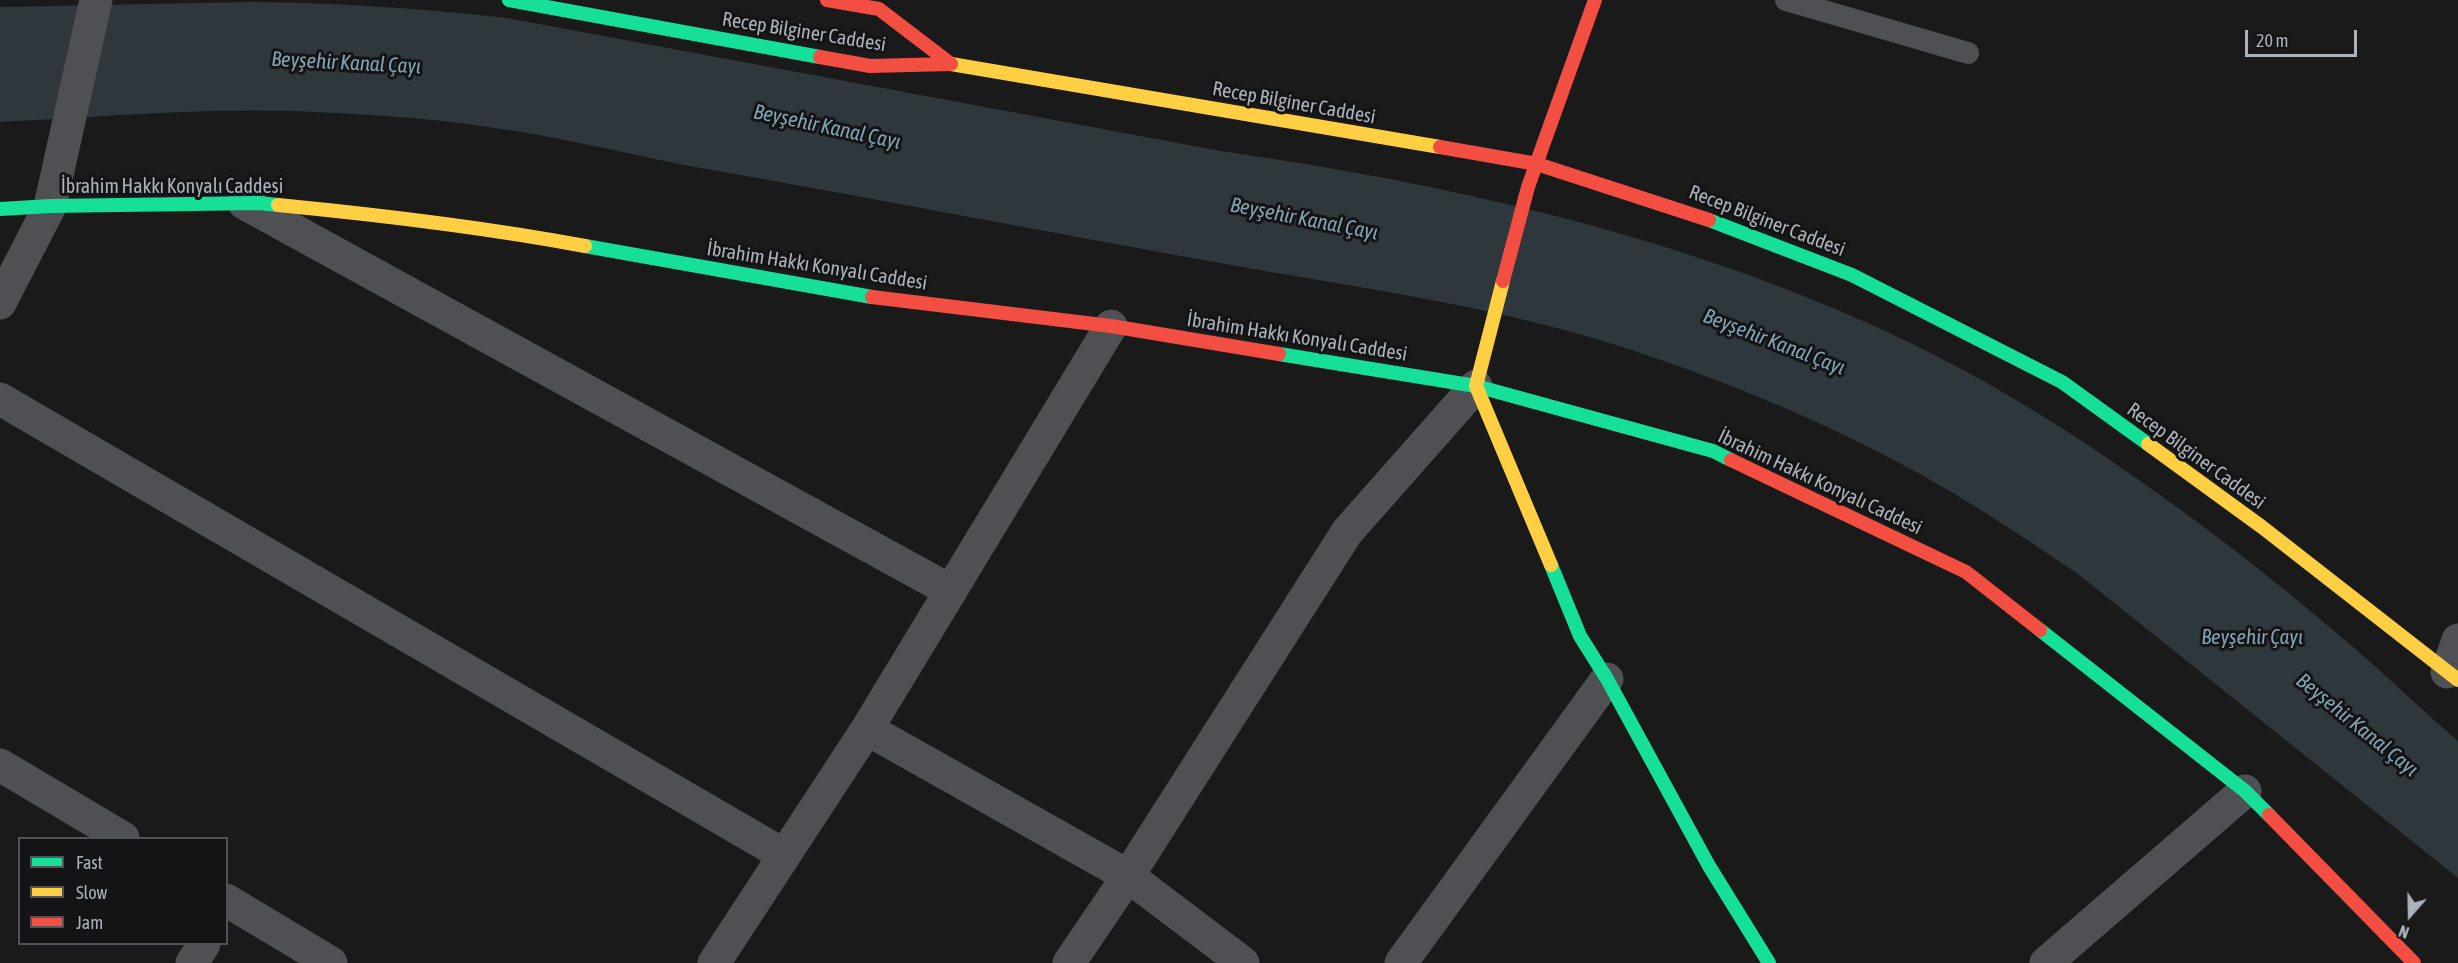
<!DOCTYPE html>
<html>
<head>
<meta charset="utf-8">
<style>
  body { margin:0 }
  #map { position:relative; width:2458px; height:963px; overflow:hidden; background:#1a1a1a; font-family:"Asap Condensed",sans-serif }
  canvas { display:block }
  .legend { position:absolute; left:18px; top:837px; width:210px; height:108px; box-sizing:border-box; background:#141416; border:2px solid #515358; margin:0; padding:8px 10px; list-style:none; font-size:18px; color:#acb2ba }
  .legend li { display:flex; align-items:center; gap:12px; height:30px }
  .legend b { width:30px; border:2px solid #515358 }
  .north { position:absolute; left:2380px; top:885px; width:60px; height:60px; -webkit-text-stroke:4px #141416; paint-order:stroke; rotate:200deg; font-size:16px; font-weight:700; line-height:24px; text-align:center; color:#acb2ba }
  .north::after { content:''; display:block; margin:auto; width:21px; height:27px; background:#acb2ba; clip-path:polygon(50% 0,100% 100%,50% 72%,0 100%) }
  .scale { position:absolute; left:2245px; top:30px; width:112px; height:27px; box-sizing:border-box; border:3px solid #acb2ba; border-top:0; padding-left:8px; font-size:18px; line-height:21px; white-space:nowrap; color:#acb2ba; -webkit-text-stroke:4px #141416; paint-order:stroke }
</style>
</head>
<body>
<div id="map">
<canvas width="2458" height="963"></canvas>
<ul class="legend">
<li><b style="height:8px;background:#16e098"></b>Fast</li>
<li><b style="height:8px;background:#ffcf43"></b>Slow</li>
<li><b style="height:8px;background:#f24e42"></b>Jam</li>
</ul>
<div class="north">N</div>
<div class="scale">20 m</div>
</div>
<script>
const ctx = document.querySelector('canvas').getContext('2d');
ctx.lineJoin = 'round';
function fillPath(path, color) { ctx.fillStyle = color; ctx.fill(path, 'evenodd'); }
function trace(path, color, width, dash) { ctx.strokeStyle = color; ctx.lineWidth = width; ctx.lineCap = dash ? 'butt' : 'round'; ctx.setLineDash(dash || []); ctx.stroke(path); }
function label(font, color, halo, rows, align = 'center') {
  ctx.font = font + ' "Asap Condensed",sans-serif'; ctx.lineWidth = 6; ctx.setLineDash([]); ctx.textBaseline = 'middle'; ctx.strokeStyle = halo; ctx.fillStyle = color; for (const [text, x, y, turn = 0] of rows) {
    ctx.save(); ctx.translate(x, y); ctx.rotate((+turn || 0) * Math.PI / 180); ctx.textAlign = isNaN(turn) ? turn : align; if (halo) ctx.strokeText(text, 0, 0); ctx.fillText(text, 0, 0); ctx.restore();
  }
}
const water = new Path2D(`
  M250 2C336 3 421 8 507 18L1221 151C1443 183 1665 232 1870 324 1966 367 2058 422 2143 483 2218 535 2289 592 2359 652 2392 681 2424 712 2458 741V878L2078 574C2033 544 1988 513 1941 486 1839 427 1728 381 1616 345 1489 305 1355 287 1225 264 1042 231 861 196 679 164 613 150 548 135 482 126 420 117 358 114 296 111 197 108 98 117 0 122V7Z`);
const lane = new Path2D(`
  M1786 0 1968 53`);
const street = new Path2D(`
  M244 203 951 591
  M0 303 50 206 96 0
  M0 399 784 855
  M2447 672 2458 640
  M867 729 1128 876 1243 963
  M0 765 123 838
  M226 900 331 963
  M192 963 204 944
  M714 963 867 729 1111 326
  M1069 963 1128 876 1347 532 1476 386
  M1401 963 1607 679
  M2046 963 2245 791`);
const fast = new Path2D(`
  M509 0 820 57
  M0 209 50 206 259 203 278 205
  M1709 220 1852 275 2062 382 2148 444
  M585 246 872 297
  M1279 354 1476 386 1713 451 1731 460
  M1551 565 1580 636 1607 679 1709 866 1769 963
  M2040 630 2245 791 2269 815`);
const slow = new Path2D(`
  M951 64 1440 147
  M278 205C381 215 483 227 585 246
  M1503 281 1476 386 1551 565
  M2148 444 2262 527 2458 680`);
const jam = new Path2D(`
  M820 57 870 66 951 64 879 9 827 0
  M1440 147 1537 164 1709 220
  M1503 281 1528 187 1595 0
  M872 297 1111 326 1279 354
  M1731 460 1966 572 2040 630
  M2269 815 2414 963`);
const streetNames = [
  ["Recep Bilginer Caddesi",804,32,9],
  ["Recep Bilginer Caddesi",1294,103,10],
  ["İbrahim Hakkı Konyalı Caddesi",172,187],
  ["Recep Bilginer Caddesi",1767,221,21],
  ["İbrahim Hakkı Konyalı Caddesi",817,266,9],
  ["İbrahim Hakkı Konyalı Caddesi",1297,337,9],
  ["Recep Bilginer Caddesi",2196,456,36],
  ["İbrahim Hakkı Konyalı Caddesi",1820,482,25]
];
const waterNames = [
  ["Beyşehir Kanal Çayı",346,63,3],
  ["Beyşehir Kanal Çayı",827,127,12],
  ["Beyşehir Kanal Çayı",1304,219,11],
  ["Beyşehir Kanal Çayı",1774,342,21],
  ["Beyşehir Çayı",2252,637],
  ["Beyşehir Kanal Çayı",2357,725,39]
];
fillPath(water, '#2d373c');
trace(lane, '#4e5053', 22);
trace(street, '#4e5053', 33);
trace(fast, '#16e098', 14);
trace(slow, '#ffcf43', 14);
trace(jam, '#f24e42', 14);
label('20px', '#acb2ba', '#141416', streetNames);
label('italic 21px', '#84a4b4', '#141416', waterNames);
</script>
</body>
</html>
